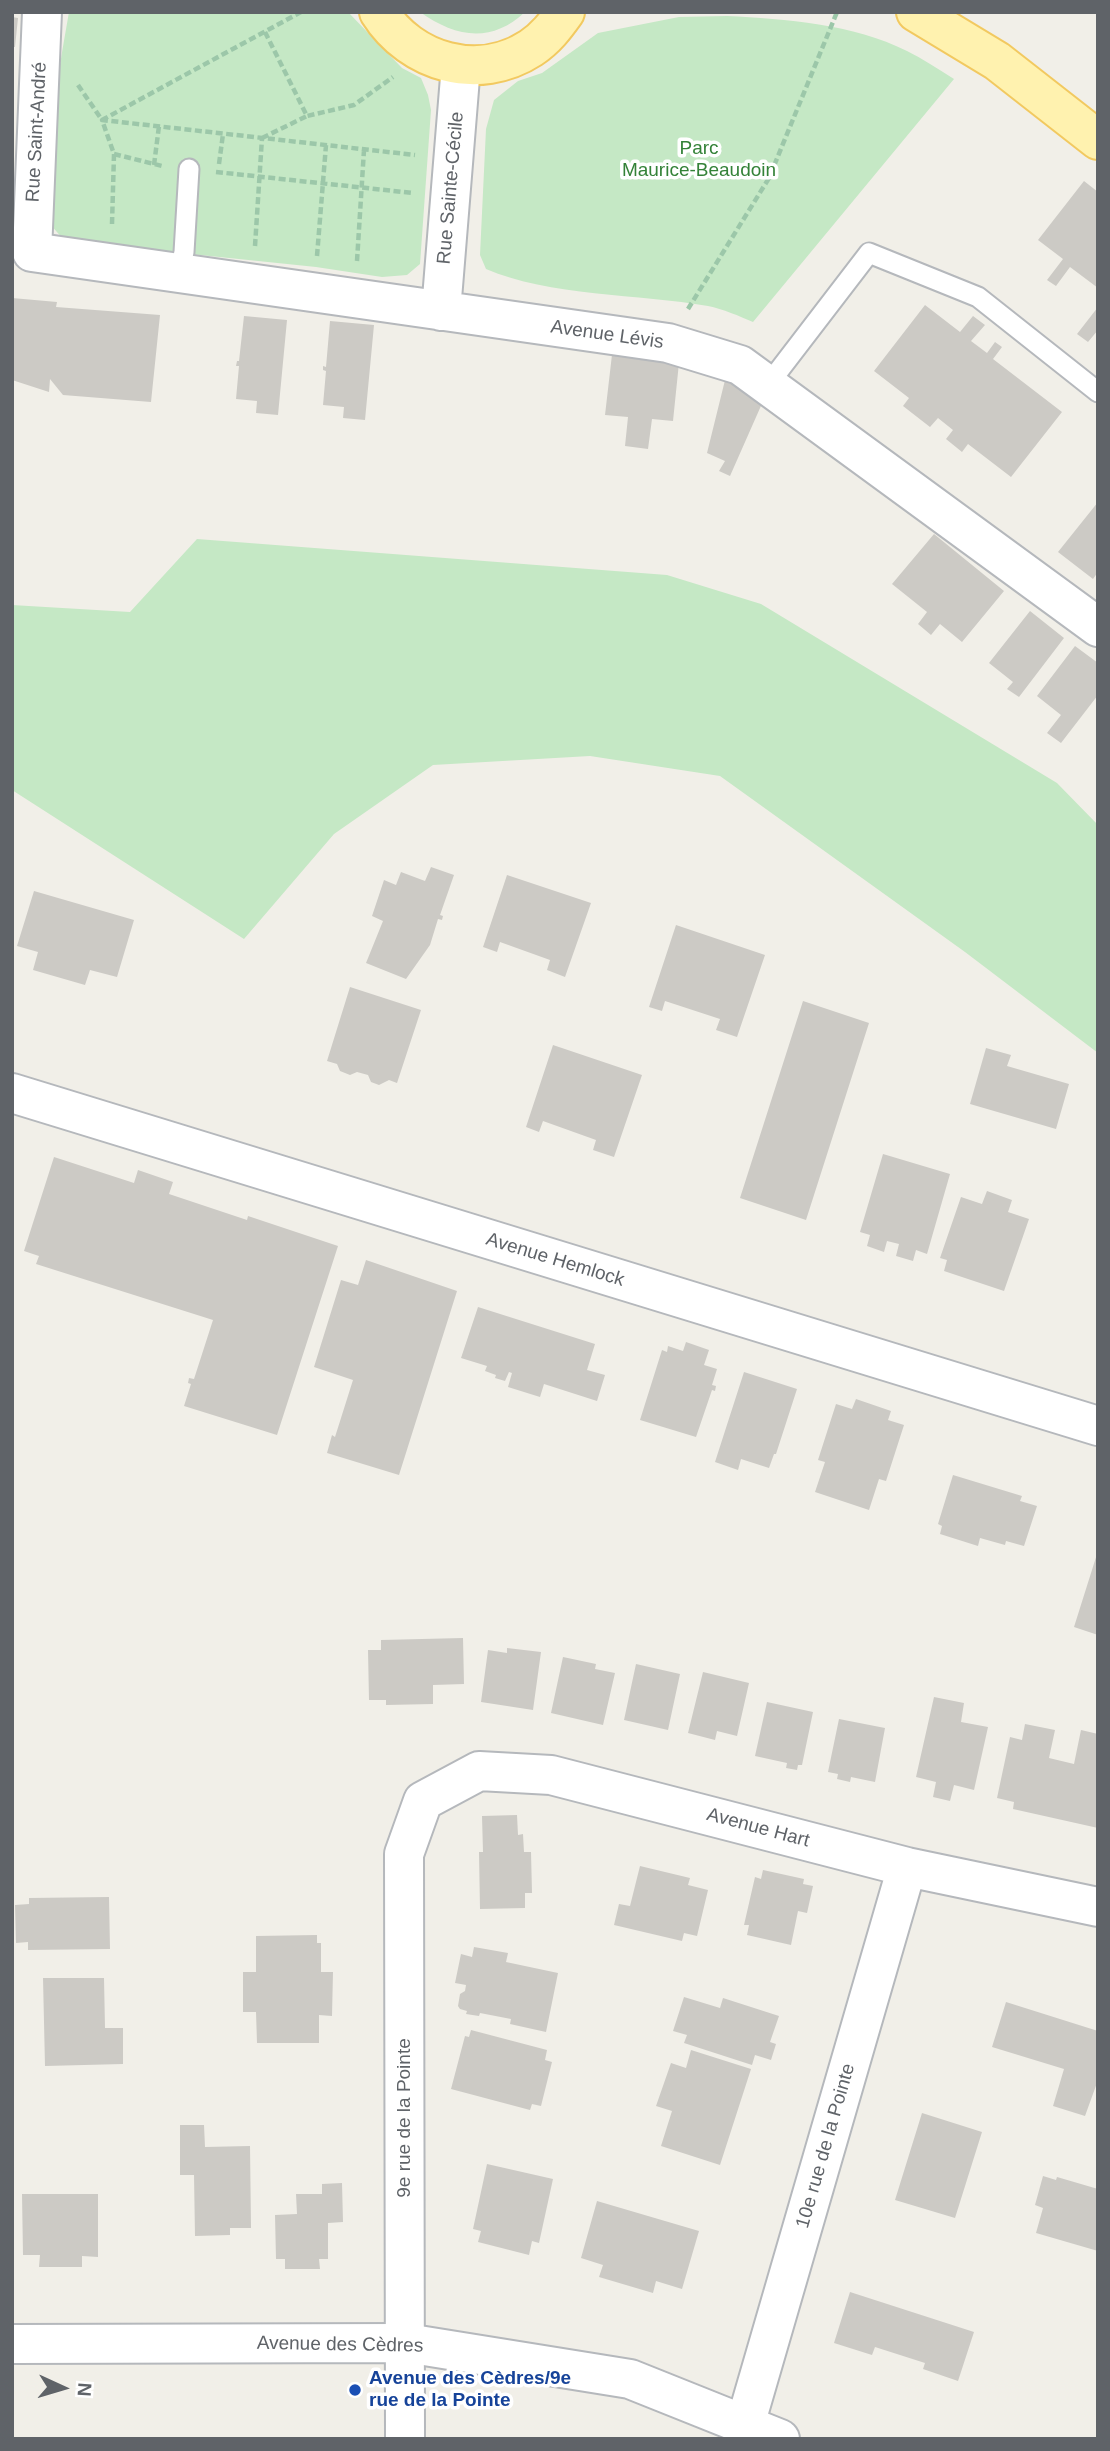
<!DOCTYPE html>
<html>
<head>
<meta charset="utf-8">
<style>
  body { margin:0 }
  #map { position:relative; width:1110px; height:2451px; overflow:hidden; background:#f1efe8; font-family:Arial,sans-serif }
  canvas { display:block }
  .frame { position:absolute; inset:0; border:14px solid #5f6368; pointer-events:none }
  .north { position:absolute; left:28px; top:2353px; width:70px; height:70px; -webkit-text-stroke:5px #fff; paint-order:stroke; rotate:94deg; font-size:19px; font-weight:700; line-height:28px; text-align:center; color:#5f6368 }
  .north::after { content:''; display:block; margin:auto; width:24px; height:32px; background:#5f6368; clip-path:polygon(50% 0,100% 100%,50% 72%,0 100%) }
</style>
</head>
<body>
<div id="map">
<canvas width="1110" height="2451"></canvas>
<div class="frame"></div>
<div class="north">N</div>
</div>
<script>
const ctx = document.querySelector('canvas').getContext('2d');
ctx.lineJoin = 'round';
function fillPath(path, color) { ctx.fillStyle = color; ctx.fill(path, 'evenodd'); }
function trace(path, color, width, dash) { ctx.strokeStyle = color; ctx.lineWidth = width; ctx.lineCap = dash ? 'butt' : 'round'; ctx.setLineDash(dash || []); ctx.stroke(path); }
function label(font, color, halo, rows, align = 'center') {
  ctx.font = font + ' Arial,sans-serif'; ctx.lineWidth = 7; ctx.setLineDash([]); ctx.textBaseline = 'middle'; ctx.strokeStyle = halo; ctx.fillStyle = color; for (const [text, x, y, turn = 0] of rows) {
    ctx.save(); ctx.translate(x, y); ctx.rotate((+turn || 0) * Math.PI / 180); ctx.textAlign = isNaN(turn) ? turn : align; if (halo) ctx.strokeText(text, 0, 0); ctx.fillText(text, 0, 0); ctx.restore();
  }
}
const green = new Path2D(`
  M69 12H348L402 68 421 78 428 95 431 110 420 264 407 275 382 277 316 267 65 241 48 222C44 153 57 81 69 12Z
  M420 12H525C491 44 455 37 420 12Z
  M727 16C786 19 853 24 907 51 923 59 938 69 954 79L753 322C739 316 723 309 708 306 640 294 548 296 486 269L480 255 486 129 494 100 518 81 542 73 598 33 679 17Z
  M197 539 667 575 761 604 1057 783 1098 825V1053L965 952 720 776 590 756 433 765 334 834 244 939 12 790V605L130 612Z`);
const building = new Path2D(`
  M12 17 18 18 15 47H12Z
  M1084 181 1098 192V288L1070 267 1056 286 1047 280 1063 259 1038 240Z
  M12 298 57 302 56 307 160 315 151 402 63 395 50 379 49 392 12 380Z
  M925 305 960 332 973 316 985 325 971 341 987 353 995 342 1002 347 993 359 1062 412 1011 477 968 444 962 452 946 439 953 430 938 418 930 427 903 406 909 398 874 371Z
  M1098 307V330L1088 342 1077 334Z
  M244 316 287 320 278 415 256 413 257 401 236 399 239 366H236L237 361H239Z
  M330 321 374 325 365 420 343 418 344 407 323 405 326 371 323 370V366L326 367Z
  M613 346 680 353 673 421 652 419 648 449 625 446 628 417 605 415Z
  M727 372 764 399 730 476 719 471 725 461 707 453Z
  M1098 502V572L1093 579 1058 552Z
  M934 534 1004 591 962 642 940 624 931 635 918 624 927 612 892 584Z
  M1030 611 1064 638 1019 697 1007 689 1013 682 989 663Z
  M1075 646 1098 663V695L1061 743 1047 733 1061 715 1037 696Z
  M431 867 454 875 440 915 443 916 442 920 438 919 430 945 406 979 366 963 383 921 372 916 384 880 396 885 401 872 425 881Z
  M507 875 591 903 565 977 547 970 550 960 500 942 497 952 483 947Z
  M34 891 134 920 117 977 90 970 85 985 33 970 38 952 17 946Z
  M676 925 765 955 737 1037 716 1030 720 1019 665 1001 662 1011 649 1007Z
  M350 987 421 1010 397 1083 389 1080 379 1085 371 1082 368 1075 357 1072 350 1075 340 1071 337 1064 327 1061Z
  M803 1001 869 1023 806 1220 740 1198Z
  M553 1045 642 1075 614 1157 593 1150 596 1140 543 1121 539 1132 526 1127Z
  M986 1048 1011 1055 1007 1066 1069 1084 1056 1129 970 1104Z
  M883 1154 950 1174 927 1254 916 1250 913 1261 896 1256 899 1244 887 1241 884 1252 867 1246 870 1235 860 1232Z
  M54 1157 134 1183 138 1170 173 1182 169 1194 247 1220 248 1216 338 1246 277 1435 184 1406 191 1384 188 1383 189 1378 194 1379 213 1320 36 1264 39 1256 24 1251Z
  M987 1191 1012 1200 1008 1212 1029 1219 1004 1291 944 1271 947 1260 940 1258 961 1197 982 1204Z
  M366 1260 457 1291 399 1475 327 1453 332 1435 335 1437 353 1380 314 1367 341 1280 358 1285Z
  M478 1307 595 1344 587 1370 605 1375 597 1401 544 1384 540 1397 508 1387 512 1373 509 1372 505 1381 495 1378 496 1375 485 1371 487 1366 461 1358Z
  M686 1342 709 1350 704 1365 717 1369 712 1385 716 1386 715 1391 712 1390 696 1437 640 1420 662 1350 667 1352 668 1346 683 1351Z
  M744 1372 797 1389 776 1454H774L769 1468 741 1459 738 1470 715 1462Z
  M856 1399 891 1411 888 1420 904 1425 886 1481 879 1479 869 1510 815 1492 825 1462 818 1460 836 1404 852 1409Z
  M953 1475 1022 1496 1020 1501 1037 1506 1024 1546 1006 1541 1005 1545 980 1538 978 1546 940 1534 942 1526 938 1524Z
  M1097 1554H1098V1635L1074 1627Z
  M463 1638 464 1684 433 1685V1704L386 1705V1700H369L368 1650H381V1640Z
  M507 1648 541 1652 533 1710 481 1702 488 1650 507 1653Z
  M563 1657 596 1664 595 1669 615 1673 603 1725 551 1713Z
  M636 1664 680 1674 668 1730 624 1720Z
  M703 1672 749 1683 737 1736 717 1731 715 1740 688 1733Z
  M934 1697 964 1703 961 1722 988 1727 974 1790 954 1785 950 1801 933 1797 936 1782 916 1777Z
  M767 1702 813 1712 802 1765H798L797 1770 786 1768 787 1763 755 1756Z
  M839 1719 885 1728 875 1782 851 1777 850 1782 837 1779 838 1774 828 1772Z
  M1025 1724 1055 1730 1049 1758 1074 1764 1081 1730 1098 1734V1828L1013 1809 1014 1802 997 1798 1010 1737 1022 1740Z
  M517 1815 518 1835 523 1834 524 1852H531L532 1893H525V1908L480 1909 479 1852H483L482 1816Z
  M640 1866 690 1878 688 1885 708 1890 697 1936 684 1933 682 1941 614 1925 619 1904 630 1906Z
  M763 1870 804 1879 803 1884 813 1886 807 1913 798 1911 791 1945 747 1935 749 1925H744L755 1877 761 1879Z
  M109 1897 110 1949 28 1950V1942L16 1943 15 1905 29 1904V1898Z
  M317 1935V1943H321V1972H333L332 2016 319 2015V2043H257L256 2012H243V1972H256V1936Z
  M474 1947 508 1953 506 1962 558 1973 546 2032 510 2024 511 2019 480 2013 479 2016 466 2014 467 2011 460 2009 458 2006 460 1994 465 1991 466 1985 455 1983 461 1954 472 1957Z
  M43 1978H104L105 2028H123V2064L45 2066Z
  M684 1997 720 2008 723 1998 779 2016 770 2042 776 2044 771 2060 755 2055 752 2065 684 2043 687 2035 673 2031Z
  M1006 2002 1098 2031V2080L1085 2116 1053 2106 1064 2069 992 2047Z
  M471 2030 547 2050 545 2060 552 2062 541 2106 532 2104 530 2110 451 2089 465 2036 469 2037Z
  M691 2050 751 2069 720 2165 661 2146 672 2111 656 2106 671 2063 686 2068Z
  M922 2113 982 2132 955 2218 895 2200Z
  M180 2125H204L205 2147 250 2146 251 2228H230V2235L195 2236 194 2175H180Z
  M487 2164 553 2179 539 2243 532 2241 529 2255 478 2242 481 2231 473 2229Z
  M1043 2176 1056 2180 1057 2177 1098 2189V2251L1036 2233 1043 2208 1035 2205Z
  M342 2183 343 2222 328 2223V2259H319L320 2269H285V2259H276L275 2215 297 2214 296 2194H322V2184Z
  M22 2194H98V2257L82 2256V2267H39L40 2255H23Z
  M597 2201 699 2231 682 2289 656 2281 653 2293 599 2277 603 2265 581 2258Z
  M850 2292 974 2332 958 2381 923 2369 925 2363 875 2347 872 2355 834 2343Z`);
const path = new Path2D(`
  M265 32 307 116 354 105 393 77
  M78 85 102 120 301 12
  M262 138 307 116
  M114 154 162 166
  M219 164 223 134
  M154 165 159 126
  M216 172 413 193
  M112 224 114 154 102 120 415 155
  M255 246 262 138
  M317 256 326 145
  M357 261 364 150
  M688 309 769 178 837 12`);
const service = new Path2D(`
  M179 274 184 252 189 169
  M767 386 869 253 978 297 1098 392`);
const minor = new Path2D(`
  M42 12 32 252 668 343 740 365 1098 627
  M441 311 461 65
  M12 1093 1098 1426
  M745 2425 907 1867
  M405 2439 404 1854 423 1801 479 1771 551 1775 907 1867 1098 1907`);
const tertiary = new Path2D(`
  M12 2344 406 2343 630 2379 780 2439`);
const primary = new Path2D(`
  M379 12C411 63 479 82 531 48 546 38 555 26 565 12
  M916 12 997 61 1098 140`);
const markers = [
  [355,2390,7,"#1a4fb4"]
];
const streetNames = [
  ["Rue Saint-André",37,132,-87],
  ["Rue Sainte-Cécile",451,188,-85],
  ["Avenue Lévis",607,335,8],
  ["Avenue Hemlock",555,1260,17],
  ["Avenue Hart",758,1828,15],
  ["9e rue de la Pointe",405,2118,-90],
  ["10e rue de la Pointe",826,2146,-74],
  ["Avenue des Cèdres",340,2345,1]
];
const parkNames = [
  ["Parc",699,149],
  ["Maurice-Beaudoin",699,171]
];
const transitNames = [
  ["Avenue des Cèdres/9e",369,2379],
  ["rue de la Pointe",369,2401]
];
fillPath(green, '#c5e8c5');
fillPath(building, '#cccac5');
trace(service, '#b5b8bc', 23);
trace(minor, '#b5b8bc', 42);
trace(tertiary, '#b5b8bc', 42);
trace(primary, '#f2c960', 42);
trace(path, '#9cc7a9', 4.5, [7, 3.5]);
trace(service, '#fff', 19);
trace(minor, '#fff', 38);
trace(tertiary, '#fff', 38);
trace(primary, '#fff2af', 38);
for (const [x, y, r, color] of markers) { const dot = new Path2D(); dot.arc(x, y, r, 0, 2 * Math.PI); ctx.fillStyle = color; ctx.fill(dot); trace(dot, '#fff', 2.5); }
label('19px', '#5f6368', '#fff', streetNames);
label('19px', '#348238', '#fff', parkNames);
label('bold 19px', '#164399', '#fff', transitNames, 'left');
</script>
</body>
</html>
